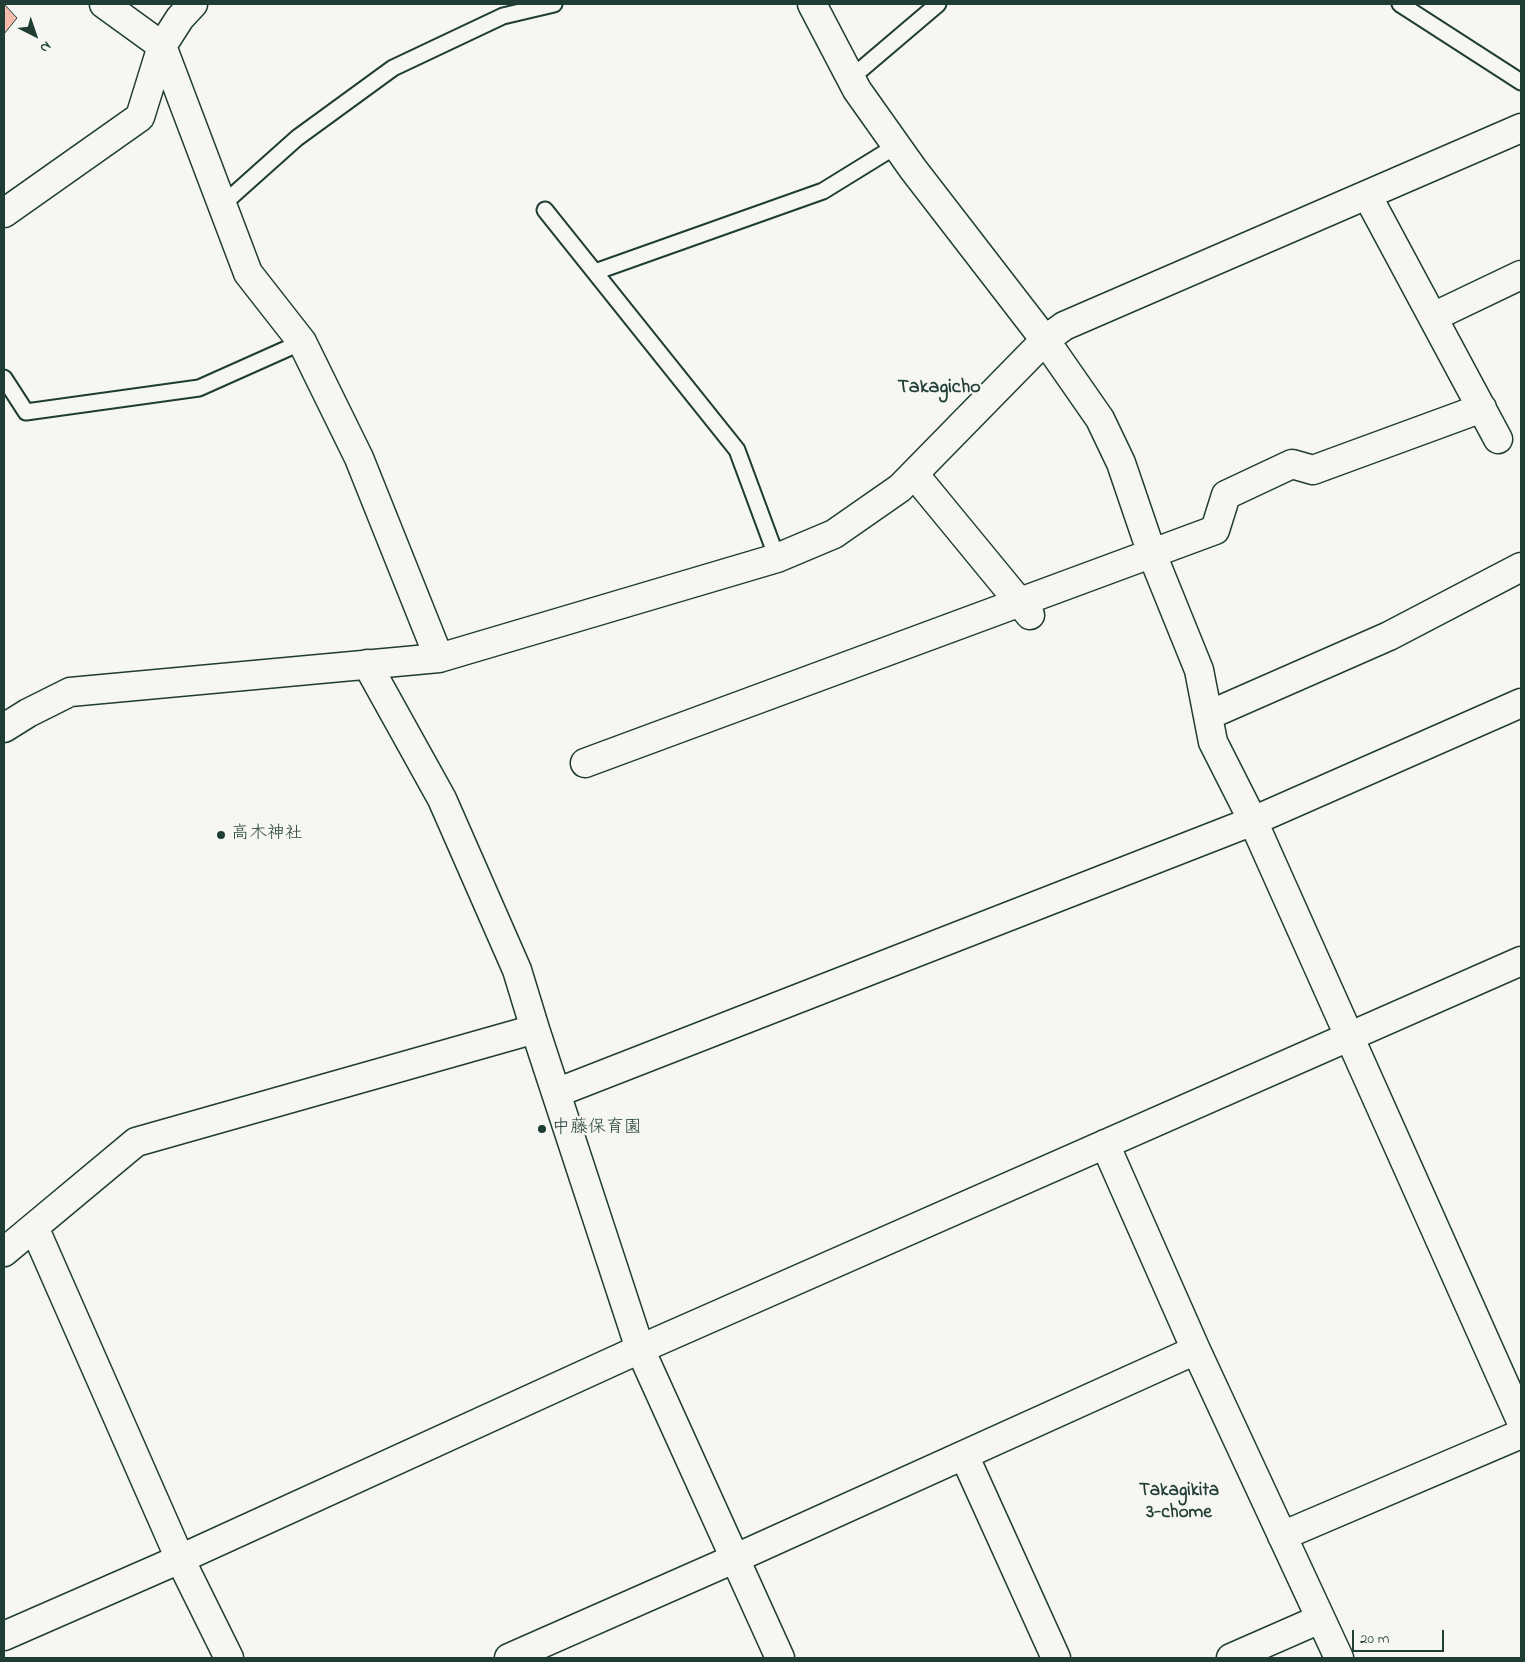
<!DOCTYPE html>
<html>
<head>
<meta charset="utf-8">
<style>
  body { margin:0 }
  #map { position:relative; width:1525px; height:1662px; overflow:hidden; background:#f6f6f2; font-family:"Indie Flower",sans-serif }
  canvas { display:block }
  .frame { position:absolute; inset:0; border:5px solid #1f3d34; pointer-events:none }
  .north { position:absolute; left:10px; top:10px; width:50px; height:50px; -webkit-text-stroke:4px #f6f6f2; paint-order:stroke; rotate:139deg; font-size:14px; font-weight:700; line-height:20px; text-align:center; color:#1f3d34 }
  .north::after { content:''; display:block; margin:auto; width:18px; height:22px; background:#1f3d34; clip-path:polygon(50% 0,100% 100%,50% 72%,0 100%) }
  .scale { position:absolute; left:1352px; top:1630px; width:92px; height:22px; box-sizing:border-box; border:2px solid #1f3d34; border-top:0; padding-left:6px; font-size:15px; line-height:18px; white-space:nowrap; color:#1f3d34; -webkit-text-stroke:4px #f6f6f2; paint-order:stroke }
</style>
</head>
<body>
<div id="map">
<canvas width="1525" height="1662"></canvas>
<div class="frame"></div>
<div class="north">N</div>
<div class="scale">20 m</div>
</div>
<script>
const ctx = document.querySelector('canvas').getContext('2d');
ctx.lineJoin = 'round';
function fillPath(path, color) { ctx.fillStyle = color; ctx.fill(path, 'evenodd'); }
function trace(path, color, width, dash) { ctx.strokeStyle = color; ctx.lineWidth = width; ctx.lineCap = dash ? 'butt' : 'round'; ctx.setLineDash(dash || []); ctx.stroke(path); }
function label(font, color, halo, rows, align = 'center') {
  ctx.font = font + ' "Indie Flower","Klee One",sans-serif'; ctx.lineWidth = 4.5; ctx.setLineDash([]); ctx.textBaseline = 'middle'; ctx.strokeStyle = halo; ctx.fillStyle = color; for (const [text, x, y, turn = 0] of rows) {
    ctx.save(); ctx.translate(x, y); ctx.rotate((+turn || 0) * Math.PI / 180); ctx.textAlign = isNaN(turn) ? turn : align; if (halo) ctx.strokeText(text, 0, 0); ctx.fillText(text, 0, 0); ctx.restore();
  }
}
const building = new Path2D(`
  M4 4 17 18 4 34Z`);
const service = new Path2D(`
  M1400 4 1521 82
  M851 78 938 4
  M222 205 297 138 393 68 503 16 554 4
  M545 210 737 450 777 558
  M595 272 823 191 896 146
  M4 378 26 412 199 388 302 342`);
const minor = new Path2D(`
  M104 4 162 46 248 273 302 342 359 458 439 658
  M812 4 857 90 913 169 1045 340 1100 419 1121 463 1152 554 1199 670 1213 742 1253 821 1521 1421
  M1367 195 1498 439
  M4 213 140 117 162 46 180 18 193 4
  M1433 317 1521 275
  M914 474 1030 615
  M367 664 442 799 517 970 535 1029 640 1349 780 1658
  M1209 715 1389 636 1521 567
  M4 728 28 713 70 692 439 658 777 558 834 534 900 488 1045 340 1064 326 1521 128
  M585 763 1215 530 1226 495 1292 464 1313 470 1482 408
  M556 1093 1253 821 1521 703
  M1105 1144 1196 1350 1339 1658
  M34 1227 180 1559 229 1658
  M4 1252 136 1142 535 1029
  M964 1455 1056 1658
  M1282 1536 1521 1434
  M4 1636 180 1559 640 1349 1521 961
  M509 1658 736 1558 1196 1350
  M1231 1658 1320 1619`);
const markers = [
  [221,835,5,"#1f3d34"],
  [542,1129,5,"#1f3d34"]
];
const poiNames = [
  ["高木神社",231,835],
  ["中藤保育園",552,1129]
];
const neighbourhoodNames = [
  ["Takagikita",1179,1492],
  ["3-chome",1179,1514]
];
const quarterNames = [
  ["Takagicho",939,389]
];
fillPath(building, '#f5bbad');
trace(building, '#1f3d34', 1);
trace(service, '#1f3d34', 19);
trace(minor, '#1f3d34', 31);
trace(service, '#f6f6f2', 15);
trace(minor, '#f6f6f2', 28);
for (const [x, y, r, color] of markers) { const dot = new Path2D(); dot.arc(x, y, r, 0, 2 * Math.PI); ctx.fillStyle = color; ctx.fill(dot); trace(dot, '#f6f6f2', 2); }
label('18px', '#1f3d34', '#f6f6f2', poiNames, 'left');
label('bold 19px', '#1f3d34', '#f6f6f2', neighbourhoodNames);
label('bold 20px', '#1f3d34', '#f6f6f2', quarterNames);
</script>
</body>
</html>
